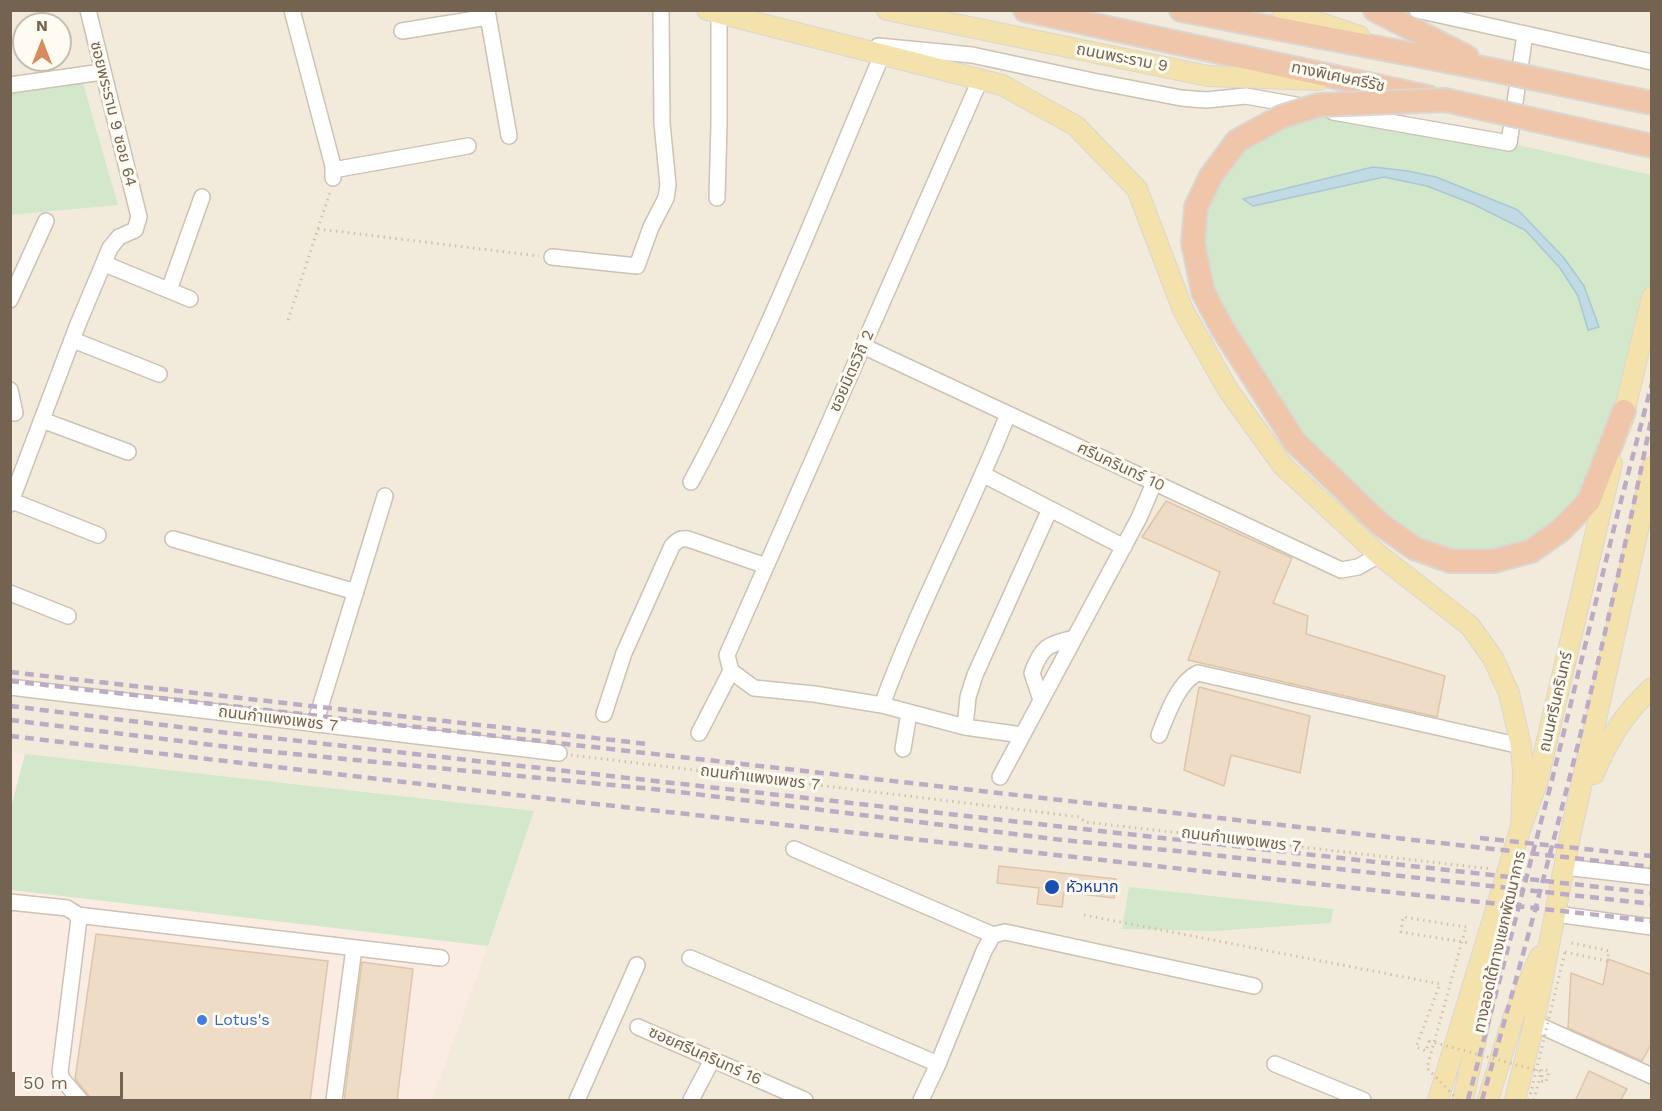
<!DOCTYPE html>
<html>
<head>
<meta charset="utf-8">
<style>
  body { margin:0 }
  #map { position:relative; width:1662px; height:1111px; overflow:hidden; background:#fbf8ec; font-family:"Work Sans",sans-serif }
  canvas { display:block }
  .frame { position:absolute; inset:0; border:12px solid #756351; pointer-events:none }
  .north { position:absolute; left:12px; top:12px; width:60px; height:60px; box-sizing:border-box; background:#fefbf3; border:2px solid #c7beb2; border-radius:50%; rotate:0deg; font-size:16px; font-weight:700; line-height:24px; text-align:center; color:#756351 }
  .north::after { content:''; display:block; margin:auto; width:21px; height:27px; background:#d88b5e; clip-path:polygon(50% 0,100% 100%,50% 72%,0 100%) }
  .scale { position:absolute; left:12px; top:1072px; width:111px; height:27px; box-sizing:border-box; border:3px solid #756351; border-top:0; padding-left:8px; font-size:18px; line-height:21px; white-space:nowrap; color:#756351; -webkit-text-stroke:4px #fefbf3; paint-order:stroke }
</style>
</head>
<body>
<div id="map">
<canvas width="1662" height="1111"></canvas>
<div class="frame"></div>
<div class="north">N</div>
<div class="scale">50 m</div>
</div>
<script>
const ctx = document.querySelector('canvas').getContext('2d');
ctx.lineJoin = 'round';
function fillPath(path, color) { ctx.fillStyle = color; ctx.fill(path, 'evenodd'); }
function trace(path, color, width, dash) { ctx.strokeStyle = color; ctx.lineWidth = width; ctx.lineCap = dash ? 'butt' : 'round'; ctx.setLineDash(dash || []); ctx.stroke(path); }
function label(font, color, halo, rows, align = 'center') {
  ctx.font = font + ' "Work Sans","Noto Sans Thai",sans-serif'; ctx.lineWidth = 6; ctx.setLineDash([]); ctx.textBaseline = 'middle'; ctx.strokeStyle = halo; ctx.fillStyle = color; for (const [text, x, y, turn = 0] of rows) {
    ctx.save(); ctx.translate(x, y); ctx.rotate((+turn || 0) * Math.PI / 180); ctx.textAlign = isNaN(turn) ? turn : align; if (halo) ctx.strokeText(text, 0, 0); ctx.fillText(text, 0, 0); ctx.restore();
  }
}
const residential = new Path2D(`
  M11 11H1651V1100H11ZM24 24H60V60H24Z`);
const commercial = new Path2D(`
  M11 753 25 754 11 808Z
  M11 890 488 946 432 1100H11Z`);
const green = new Path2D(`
  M83 83 118 205 11 215V93Z
  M1314 107 1509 143 1651 175V296L1589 501 1494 561 1414 548 1295 442 1222 328 1196 207 1237 141Z
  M25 754 534 811 488 946 11 890V808Z
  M1129 887 1333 909 1331 923 1214 931 1122 929Z`);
const water = new Path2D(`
  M1373 167 1408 171 1436 177 1518 210 1564 258 1584 286 1599 327 1588 330 1578 296 1560 268 1525 230 1473 204 1427 186 1384 177 1253 206 1243 199Z`);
const building = new Path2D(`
  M1166 501 1292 558 1273 603 1308 616 1306 634 1445 676 1437 717 1188 660 1220 572 1142 537Z
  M1199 687 1310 716 1300 773 1231 755 1224 786 1184 770Z
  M999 866 1116 879 1114 898 1064 892 1062 907 1037 904 1039 888 997 883Z
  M96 934 328 961 310 1101H93L75 1079Z
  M1608 959 1652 975V1043L1642 1061 1568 1028 1571 973 1603 985Z
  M362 962 413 969 397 1101H344Z
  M1589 1071 1627 1089 1620 1101H1575Z`);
const path = new Path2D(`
  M318 229 539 256
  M288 320 330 192
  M571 755 1080 817 1085 822 1492 869
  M1084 915 1440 984 1416 1047 1426 1051 1429 1041
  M1466 927 1403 917 1401 932 1470 943
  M1565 952 1607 961 1609 951 1567 942
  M1534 1100 1542 1069 1549 1071 1546 1082 1541 1081 1543 1072`);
const minor = new Path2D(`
  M292 10 333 166V178
  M487 10 509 136
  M1417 10 1652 62
  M402 31 488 17
  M878 46 972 55 1093 81 1181 98 1206 100 1246 96 1307 107
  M980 80 727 655 731 671 754 688 814 694 882 705 965 727 1022 735
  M10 85 102 72
  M1333 112 1509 143 1525 34
  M333 170 468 146
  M717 198 719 124V13
  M552 257 637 266 651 227 666 198 668 185 662 123 661 10
  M105 264 190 299
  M169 290 202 197
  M10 300 46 221
  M73 340 159 374
  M863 346 1341 570 1358 567 1379 555
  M10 390 15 413
  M42 420 128 452
  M984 475 1124 547
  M691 482C765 345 821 198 882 55
  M12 501 98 535
  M10 504 78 324 110 248 119 237 135 230 139 217 88 10
  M173 539 356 592
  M10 593 68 616
  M10 687 559 753
  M1041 700 1032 673C1042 646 1047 645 1074 638
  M882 705C918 606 969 513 1008 414
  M604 714 624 653 672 546C678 540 680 538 688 539L766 566
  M315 724 385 496
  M965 727 968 697 975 675 1050 509
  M699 733 731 671
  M1159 735C1167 715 1178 682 1198 673L1521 746
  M903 749 909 713
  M1000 777 1139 518 1154 483
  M794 849 993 935
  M1564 867 1652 877
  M10 902 67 908 75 913 79 919 60 1072 62 1079 80 1100
  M1555 914 1652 927
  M77 915 441 958
  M690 958 938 1064
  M1534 1023 1652 1076
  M638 1027 805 1100
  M1275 1064 1363 1100
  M334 1100 354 948
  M577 1100 637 965
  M691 1100 712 1060
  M921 1100 938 1064 984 951 993 935 1005 932 1254 986`);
const major = new Path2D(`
  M707 10 1002 85 1076 126 1137 189 1183 310 1228 390 1283 466 1379 555 1470 626 1493 658 1509 693 1521 746 1523 773 1521 827
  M887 10 1208 76 1319 80
  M1282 10 1359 36
  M1621 425 1652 297
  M1594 774C1607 741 1625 712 1652 688
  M1438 1100 1521 827 1537 783 1612 463
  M1463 1100 1495 951
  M1488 1100 1514 1015 1540 956
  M1515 1100 1534 1023 1570 836 1652 467`);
const highway = new Path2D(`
  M1025 10 1428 97
  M1181 10 1493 70
  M1375 10 1467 57
  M1193 243 1203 292 1222 328 1295 442 1380 524 1414 548 1450 561H1494L1531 551 1561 530 1589 501 1624 411`);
const rail = new Path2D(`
  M10 672 648 744
  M10 681 1652 867
  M10 706 228 733 1652 893
  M10 720 253 750 663 790 1062 840 1177 851 1652 904
  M10 736 542 798 1652 921
  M1480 838 1652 856
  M1468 1100 1552 780 1616 520 1652 383
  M1482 1100C1547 874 1606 647 1652 415`);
const pathBridge = new Path2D(`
  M1429 1041 1543 1072
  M1458 1100 1427 1068 1466 927
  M1529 1100 1565 952`);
const highwayBridge = new Path2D(`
  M1493 70 1652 103
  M1193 243 1196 207 1211 176 1237 141 1281 117 1319 105 1445 100 1652 146`);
const markers = [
  [1052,887,8,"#1a4fb4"],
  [202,1020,6,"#3f7fe0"]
];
const streetNames = [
  ["ถนนพระราม 9",1122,58,11],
  ["ทางพิเศษศรีรัช",1338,77,12],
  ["ซอยพระราม 9 ซอย 64",113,114,76],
  ["ซอยมิตรวิถี 2",852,371,-66],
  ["ศรีนครินทร์ 10",1121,467,25],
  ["ถนนศรีนครินทร์",1556,702,-77],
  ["ถนนกำแพงเพชร 7",278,719,7],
  ["ถนนกำแพงเพชร 7",760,778,7],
  ["ถนนกำแพงเพชร 7",1241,840,7],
  ["ทางลอดใต้ทางแยกพัฒนาการ",1500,942,-77],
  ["ซอยศรีนครินทร์ 16",705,1056,24]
];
const transitNames = [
  ["หัวหมาก",1066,887]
];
const shopNames = [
  ["Lotus's",214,1020]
];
fillPath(residential, '#f2ebdb');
fillPath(commercial, '#faece2');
fillPath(green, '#d3e8cb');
fillPath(water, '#c2dae4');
trace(water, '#a9c7d4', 1.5);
fillPath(building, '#eedcc6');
trace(building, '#dfc5a8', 1.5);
trace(minor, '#cdc2b3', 18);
trace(major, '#dbd6d2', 22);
trace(highway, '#dbd6d2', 26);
trace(path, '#d4c0a9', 3, [1.5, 4.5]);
trace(minor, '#fff', 15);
trace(major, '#f3e2ac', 20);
trace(highway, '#efc6aa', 22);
trace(rail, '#bdaac5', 4.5, [9, 6]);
trace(highwayBridge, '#dbd6d2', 26, []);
trace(pathBridge, '#d4c0a9', 3, [1.5, 4.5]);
trace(highwayBridge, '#efc6aa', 22);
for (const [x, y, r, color] of markers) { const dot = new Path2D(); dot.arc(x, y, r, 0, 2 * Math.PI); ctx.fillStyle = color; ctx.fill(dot); trace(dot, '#fefbf3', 2); }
label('16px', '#756351', '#fefbf3', streetNames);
label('16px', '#164399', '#fefbf3', transitNames, 'left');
label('16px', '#366cbe', '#fefbf3', shopNames, 'left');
</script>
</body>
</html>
